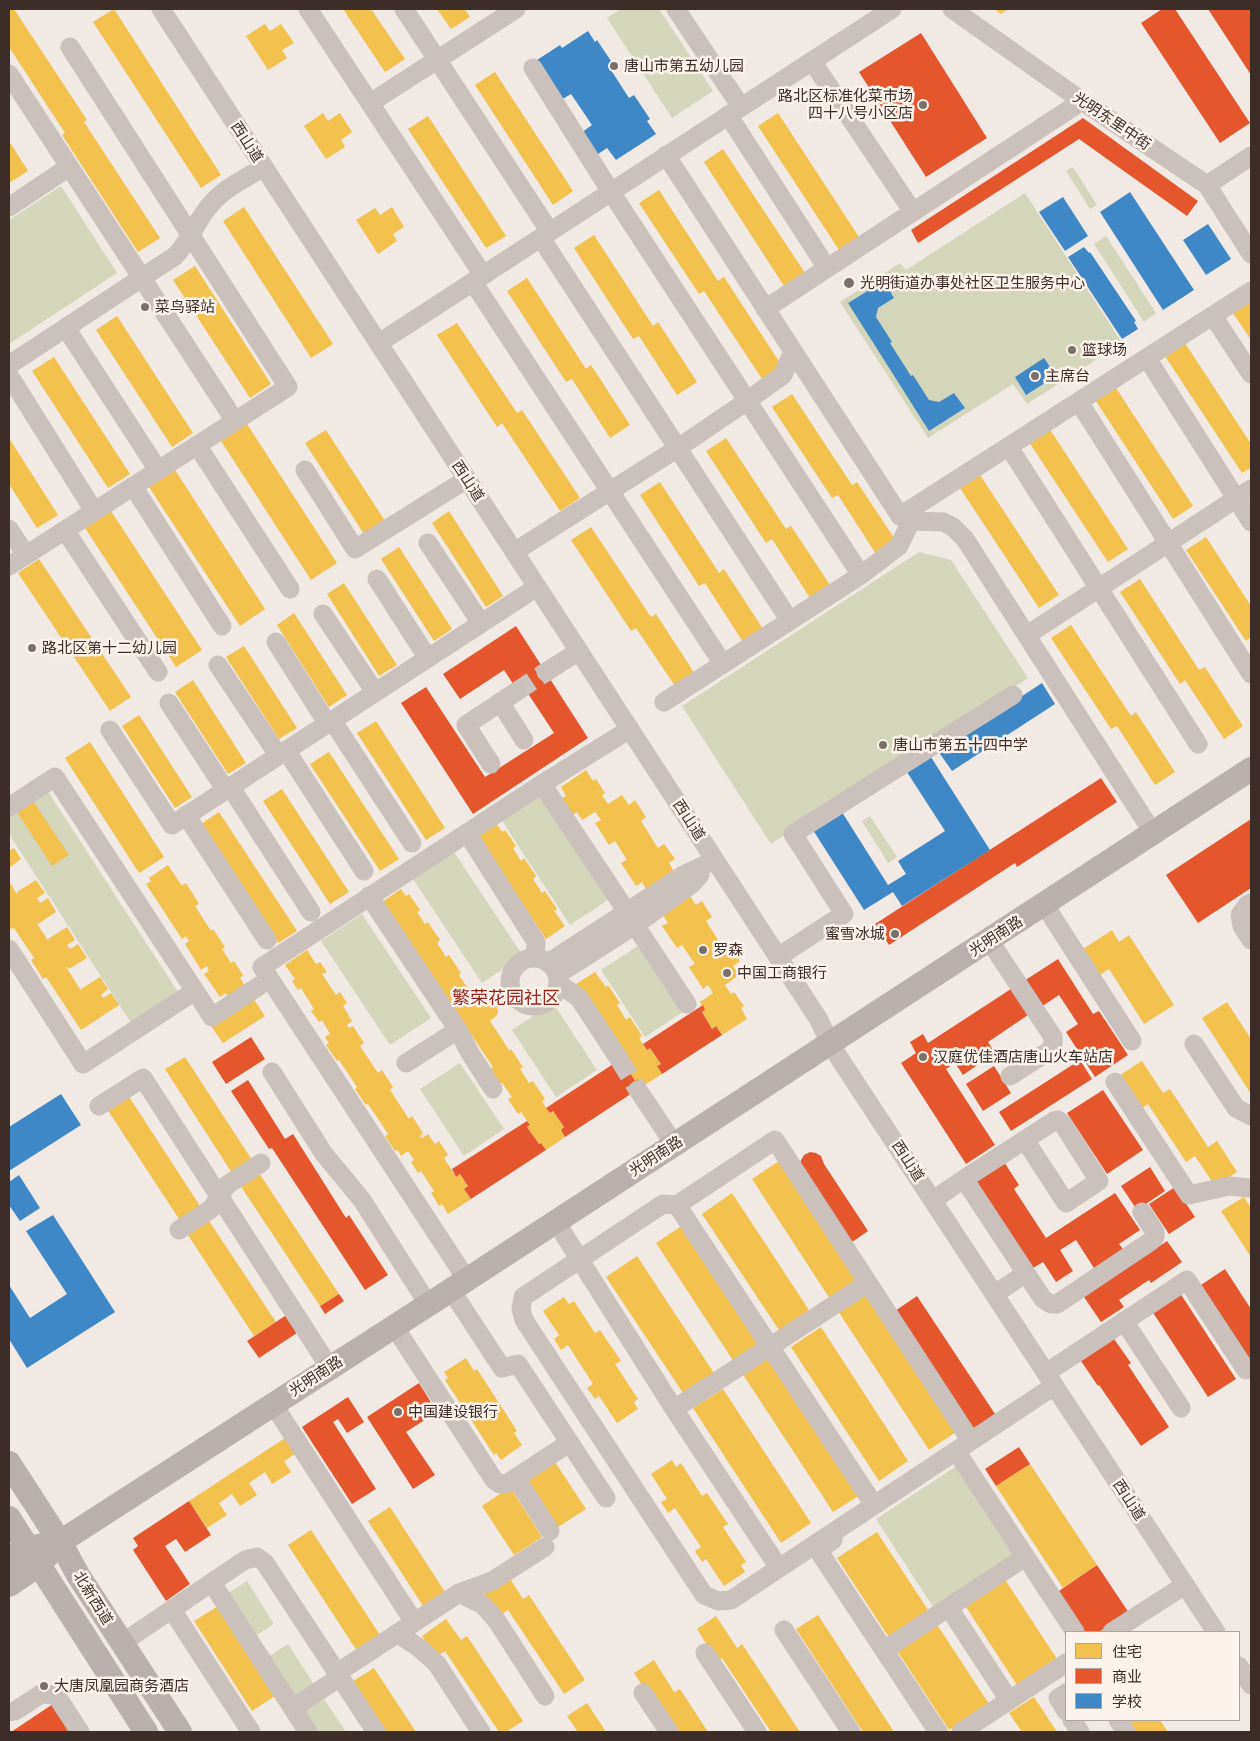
<!DOCTYPE html>
<html>
<head>
<meta charset="utf-8">
<style>
  body { margin:0 }
  #map { position:relative; width:1260px; height:1741px; overflow:hidden; background:#f0e9e4; font-family:Commissioner,"Noto Sans SC",sans-serif }
  canvas { display:block }
  .frame { position:absolute; inset:0; border:10px solid #3c2d29; pointer-events:none }
  .legend { position:absolute; left:1065px; top:1631px; width:175px; height:90px; box-sizing:border-box; background:#fcf3ec; border:1px solid #afa49e; margin:0; padding:6px 9px; list-style:none; font-size:15px; color:#3c2d29 }
  .legend li { display:flex; align-items:center; gap:10px; height:25px }
  .legend b { width:25px; border:1px solid #afa49e }
</style>
</head>
<body>
<div id="map">
<canvas width="1260" height="1741"></canvas>
<div class="frame"></div>
<ul class="legend">
<li><b style="height:14px;background:#f2c14e"></b>住宅</li>
<li><b style="height:14px;background:#e4572e"></b>商业</li>
<li><b style="height:14px;background:#3f88c5"></b>学校</li>
</ul>
</div>
<script>
const ctx = document.querySelector('canvas').getContext('2d');
ctx.lineJoin = 'round';
function fillPath(path, color) { ctx.fillStyle = color; ctx.fill(path, 'evenodd'); }
function trace(path, color, width, dash) { ctx.strokeStyle = color; ctx.lineWidth = width; ctx.lineCap = dash ? 'butt' : 'round'; ctx.setLineDash(dash || []); ctx.stroke(path); }
function label(font, color, halo, rows, align = 'center') {
  ctx.font = font + ' Commissioner,"Noto Sans SC",sans-serif'; ctx.lineWidth = 5; ctx.setLineDash([]); ctx.textBaseline = 'middle'; ctx.strokeStyle = halo; ctx.fillStyle = color; for (const [text, x, y, turn = 0] of rows) {
    ctx.save(); ctx.translate(x, y); ctx.rotate((+turn || 0) * Math.PI / 180); ctx.textAlign = isNaN(turn) ? turn : align; if (halo) ctx.strokeText(text, 0, 0); ctx.fillText(text, 0, 0); ctx.restore();
  }
}
const green = new Path2D(`
  M621 9H659L713 91 672 118 607 18Z
  M1073 167 1097 205 1090 209 1066 171Z
  M61 186 117 273 9 344V220Z
  M1025 193 1122 343 1027 404 1013 384 928 438 840 302 900 263 906 270Z
  M1106 236 1156 313 1144 322 1094 244Z
  M919 552 951 560 1028 678 771 844 682 706Z
  M47 790 178 992 131 1023 9 834V814Z
  M543 794 611 898 570 925 502 821Z
  M870 816 897 857 888 863 862 821Z
  M454 852 523 956 482 983 413 879Z
  M362 914 431 1018 390 1045 321 941Z
  M641 944 686 1010 645 1037 601 970Z
  M553 1003 597 1070 556 1097 512 1030Z
  M460 1063 504 1129 464 1156 420 1089Z
  M958 1465 1018 1555 935 1610 876 1519Z
  M247 1581 274 1624 252 1638 224 1596Z
  M288 1644 315 1686 293 1700 266 1658Z
  M324 1699 346 1732H314L302 1713Z`);
const homes = new Path2D(`
  M9 9H14L87 120 84 122 160 238 138 252 62 135 65 133 9 47Z
  M114 9 221 175 201 188 93 22Z
  M343 9H371L405 59 385 72Z
  M437 9H465L470 17 451 29Z
  M994 9H1008L1001 14Z
  M265 24 270 31 281 24 294 43 282 50 287 58 268 70 246 36Z
  M495 72 573 191 553 205 475 85Z
  M323 113 328 121 340 113 352 132 341 140 345 147 326 159 304 126Z
  M778 113 859 237 839 250 758 126Z
  M428 116 506 236 486 248 408 129Z
  M9 141 28 171 9 183Z
  M723 149 805 273 784 286 704 162Z
  M659 190 718 281 724 277 782 366 762 379 704 291 699 294 639 203Z
  M244 207 333 344 311 358 223 221Z
  M392 207 404 227 393 234 397 241 378 254 356 220 375 208 380 215Z
  M594 235 653 326 658 322 697 382 677 395 639 336 633 339 574 248Z
  M195 266 271 384 250 398 173 280Z
  M527 278 586 369 591 365 630 425 610 438 572 379 566 382 507 291Z
  M1251 296V340L1231 310Z
  M117 316 193 433 172 447 96 330Z
  M457 323 517 413 522 410 580 498 560 511 502 423 497 427 437 335Z
  M1183 340 1251 444V468L1242 473 1163 353Z
  M54 357 130 474 108 488 32 371Z
  M1114 385 1193 506 1173 519 1094 398Z
  M792 394 852 485 857 482 896 541 876 554 838 495 832 498 772 407Z
  M247 424 337 563 311 580 221 441Z
  M1049 428 1128 549 1108 562 1029 442Z
  M326 430 385 521 364 534 305 443Z
  M9 438 58 515 37 528 9 484Z
  M726 438 786 529 791 526 830 585 810 598 772 539 766 543 706 451Z
  M175 470 265 609 240 626 149 487Z
  M980 475 1059 595 1039 608 960 488Z
  M660 482 719 573 724 569 763 629 743 642 705 583 699 586 640 495Z
  M111 511 202 650 176 667 85 528Z
  M449 511 503 596 486 607 432 523Z
  M591 527 651 617 656 614 695 674 675 686 636 628 631 631 571 540Z
  M1206 537 1251 606V637L1246 641 1186 550Z
  M399 547 452 629 434 641 381 559Z
  M39 559 131 697 110 711 18 573Z
  M1140 579 1199 670 1205 667 1243 726 1224 739 1185 680 1180 684 1120 592Z
  M344 583 397 665 379 676 327 594Z
  M294 613 347 695 329 707 277 625Z
  M1071 625 1131 716 1136 712 1175 772 1155 785 1117 726 1111 729 1051 638Z
  M244 646 297 728 279 739 226 657Z
  M193 680 246 763 228 774 175 692Z
  M139 715 192 797 175 808 122 726Z
  M376 721 445 828 426 840 357 733Z
  M90 742 164 857 139 873 65 758Z
  M329 752 399 859 380 871 310 764Z
  M586 770 593 781 596 779 605 793 602 795 608 804 622 795 629 805 635 800 646 817 641 821 658 848 664 844 675 859 669 863 675 873 647 891 642 882 636 886 621 863 627 860 615 841 609 845 595 823 601 820 595 812 582 820 577 812 573 815 562 798 566 796 561 787Z
  M282 789 349 892 330 904 263 801Z
  M33 801 69 855 52 866 17 812Z
  M219 812 297 931 278 943 201 824Z
  M497 824 502 832 505 830 516 846 513 848 521 861 524 858 536 876 533 879 542 893 545 891 557 909 554 911 565 926 546 939 478 837Z
  M14 848 21 859 9 868V851Z
  M168 865 182 886 186 883 199 904 195 906 211 931 213 929 225 947 222 949 231 963 234 961 243 975 240 978 245 986 228 998 226 993 220 997 204 974 209 971 207 966 201 970 185 944 189 941 186 936 182 939 146 884 151 881 149 878Z
  M36 880 45 893 37 898 40 903 48 898 56 912 38 924 36 922 49 942 48 939 67 927 75 940 67 945 70 949 78 944 87 958 69 969 67 967H66L82 992 81 989 100 977 108 989 101 995 103 998 111 993 119 1005 81 1030 46 977 43 979 31 960 34 958 14 928 11 929 9 926V881L18 896 17 892Z
  M401 889 406 896 409 894 420 910 417 912 425 924 428 922 440 940 437 943 446 957 449 955 461 973 459 975 478 1004 481 1001 488 999 497 1006 498 1013 496 1016 490 1021 509 1050 511 1049 523 1067 520 1069 529 1083 533 1081 545 1099 542 1101 546 1108 550 1113 553 1111 564 1127 561 1130 565 1137 546 1150 541 1143 539 1144 527 1127 530 1125 521 1112 518 1114 508 1099 512 1097 502 1083 499 1084 489 1069 493 1067 382 902Z
  M690 896 696 905 702 901 712 917 706 921 723 948 729 945 740 961 733 966 739 975 725 985 731 994 734 992 744 1006 741 1008 747 1019 722 1035 716 1026 712 1029 702 1012 705 1010 700 1002 713 993 708 985 703 989 689 967 695 964 682 945 677 948 662 926 668 923 662 914Z
  M1112 930 1119 942 1129 935 1174 1005 1144 1024 1109 969 1097 977 1080 951Z
  M307 950 316 964 320 962 327 972 322 974 336 995 340 992 347 1003 343 1006 352 1021 347 1025 349 1028 353 1026 364 1043 360 1046 378 1073 382 1070 393 1087 390 1090 409 1119 412 1116 423 1133 420 1136 422 1138 428 1134 435 1144 439 1141 448 1155 444 1158 456 1177 460 1174 468 1186 464 1189 471 1199 448 1214 442 1204 439 1206 431 1193 434 1191 421 1171 418 1173 411 1162 414 1160 408 1151 401 1156 398 1150 395 1151 385 1136 388 1134 368 1104 366 1105 355 1089 357 1087 339 1060 337 1061 326 1045 329 1043 325 1037 330 1034 322 1020 319 1022 311 1011 314 1009 301 988 298 990 292 981 295 979 285 965Z
  M595 972 606 987 608 985 620 1003 617 1005 626 1020 630 1017 642 1036 639 1038 647 1050 650 1048 661 1064 657 1066 662 1074 643 1086 638 1079 635 1081 624 1063 576 984Z
  M253 998 265 1016 223 1043 211 1026Z
  M1227 1002 1251 1039V1094L1202 1018Z
  M185 1057 252 1160 232 1173 165 1069Z
  M1142 1061 1163 1093 1170 1089 1208 1147 1217 1141 1237 1172 1215 1186 1195 1156 1186 1162 1148 1104 1139 1110 1117 1077Z
  M126 1092 200 1206 179 1219 105 1106Z
  M779 1161 857 1281 830 1299 752 1179Z
  M257 1170 339 1294 320 1306 238 1182Z
  M732 1193 809 1310 779 1330 702 1214Z
  M1244 1197 1251 1208V1257L1221 1211Z
  M207 1218 276 1322 254 1336 186 1232Z
  M683 1225 761 1345 734 1362 656 1243Z
  M637 1256 714 1373 683 1393 606 1277Z
  M865 1293 956 1432 929 1450 838 1311Z
  M564 1297 569 1304 574 1301 595 1333 600 1330 621 1361 615 1364 638 1399 634 1402 638 1409 617 1423 599 1396 595 1399 587 1388 593 1384 568 1345 561 1350 554 1339 559 1335 543 1311Z
  M821 1327 908 1461 879 1481 791 1347Z
  M769 1355 860 1495 833 1512 742 1373Z
  M466 1358 474 1371 477 1369 517 1431 514 1433 522 1445 501 1460 496 1453 494 1455 445 1380 448 1378 444 1372Z
  M723 1389 811 1523 781 1543 693 1408Z
  M285 1438 295 1454 284 1461 291 1472 272 1484 265 1472 249 1483 257 1495 240 1506 232 1494 219 1503 227 1515 207 1528 189 1501Z
  M553 1459 586 1509 558 1527 525 1478Z
  M672 1460 676 1467 681 1463 702 1496 707 1493 728 1524 723 1527 746 1562 741 1565 745 1572 724 1586 706 1559 702 1562 695 1551 701 1547 675 1508 668 1513 661 1502 667 1499 651 1474Z
  M1030 1464 1097 1565 1063 1588 996 1486Z
  M510 1487 542 1537 514 1555 482 1506Z
  M390 1507 445 1592 423 1606 368 1521Z
  M311 1530 382 1638 359 1654 288 1545Z
  M877 1532 930 1613 890 1639 837 1558Z
  M509 1577 523 1599 529 1595 585 1680 564 1694 508 1610 499 1616 484 1594Z
  M1004 1578 1057 1659 1017 1685 964 1604Z
  M220 1605 278 1694 252 1711 194 1621Z
  M818 1615 894 1732H863L796 1629Z
  M716 1616 737 1648 742 1644 800 1732H771L722 1658 717 1661 697 1629Z
  M446 1619 461 1640 467 1636 523 1721 506 1732H499L445 1651 436 1657 422 1636Z
  M936 1623 989 1704 949 1730 896 1649Z
  M654 1660 674 1692 680 1689 708 1732H680L660 1702 655 1705 634 1673Z
  M374 1668 416 1732H382L350 1683Z
  M1034 1697 1057 1732H1022L1009 1713Z
  M587 1703 606 1732H578L567 1716Z
  M1125 1720H1160L1168 1732H1133Z`);
const shops = new Path2D(`
  M1162 9H1175L1250 123 1220 143 1141 23Z
  M1208 9H1251V75Z
  M921 33 987 138 926 177 859 72Z
  M1083 118 1198 201 1187 216 1079 139 918 243 911 230Z
  M516 626 588 738 473 814 401 703 426 687 485 777 554 733 527 692 521 696 504 670 460 699 443 674Z
  M1101 778 1117 802 1017 867 1015 863 889 945 875 924Z
  M1251 819V888L1198 923 1166 875Z
  M1058 959 1093 1014 1099 1011 1128 1055 1095 1077 1066 1032 1078 1024 1059 995 1041 1007 1024 981Z
  M1014 987 1031 1013 988 1042 995 1053 963 1075 955 1063 946 1069 995 1145 966 1164 901 1063 916 1053 910 1042 923 1034 928 1043Z
  M703 1005 705 1010 702 1012 712 1029 716 1026 722 1035 662 1074 657 1066 661 1064 650 1048 647 1050 643 1044Z
  M251 1037 265 1059 226 1084 212 1062Z
  M624 1057V1063L635 1081 638 1079 643 1086 565 1137 561 1130 564 1127 553 1111 550 1113 546 1108Z
  M1080 1060 1092 1079 1011 1131 999 1112Z
  M994 1066 1011 1093 983 1111 966 1084Z
  M248 1080 285 1139 293 1134 346 1218 349 1215 388 1275 365 1290 272 1148 269 1149 231 1091Z
  M1103 1090 1143 1150 1107 1174 1067 1113Z
  M527 1121 530 1125 527 1127 539 1144 541 1143 546 1150 471 1199 464 1189 468 1186 460 1174 456 1177 452 1169Z
  M810 1152 816 1153 821 1156 824 1164 868 1231 852 1242 800 1166 801 1160 804 1155Z
  M1002 1159 1019 1185 1014 1189 1046 1238 1115 1193 1140 1230 1119 1244 1123 1249 1094 1268 1076 1240 1060 1250 1073 1271 1056 1282 1043 1262 1033 1268 974 1177Z
  M1150 1167 1165 1191 1137 1210 1121 1186Z
  M1175 1187 1195 1217 1169 1234 1149 1204Z
  M1167 1241 1182 1262 1151 1283 1149 1280 1119 1300 1124 1307 1101 1322 1084 1297Z
  M1225 1269 1251 1309V1361L1201 1285Z
  M1180 1293 1236 1379 1208 1397 1152 1311Z
  M339 1294 344 1301 325 1314 320 1306Z
  M917 1296 997 1417 975 1432 895 1311Z
  M291 1312 303 1329 259 1358 247 1341Z
  M1114 1339 1131 1363 1128 1365 1169 1427 1141 1446 1099 1385 1098 1386 1081 1361Z
  M419 1383 437 1412 406 1432 435 1475 413 1489 367 1417Z
  M348 1397 364 1422 347 1433 338 1419 333 1422 376 1489 352 1504 302 1427Z
  M1019 1447 1030 1464 996 1486 985 1469Z
  M189 1501 211 1535 185 1552 176 1539 165 1546 190 1584 166 1601 133 1550 138 1546 133 1538Z
  M1097 1565 1129 1613 1099 1632H1082L1056 1593Z
  M53 1704 72 1732H11Z`);
const schools = new Path2D(`
  M588 31 595 42 597 40 613 64 609 67 629 98 634 95 650 119 647 121 656 134 616 160 607 148 595 156 581 133 592 125 571 94 559 101 534 62 560 45 562 48Z
  M1130 192 1194 290 1163 310 1100 212Z
  M1063 197 1088 236 1065 251 1039 212Z
  M1208 224 1231 259 1206 275 1183 240Z
  M1084 247 1089 253 1090 252 1136 321 1134 322 1138 329 1122 339 1068 257Z
  M884 281 894 298 878 308 876 317 892 342 890 343 911 376 913 375 929 400 939 402 954 393 965 408 929 431 848 303Z
  M1044 358 1056 376 1026 395 1015 377Z
  M1042 683 1055 704 952 771 938 751Z
  M929 754 990 850 902 906 893 892 864 910 811 827 840 809 888 885 906 874 898 861 945 831 905 769Z
  M61 1094 81 1125 9 1171V1127Z
  M19 1175 40 1208 20 1221 9 1205V1182Z
  M53 1215 115 1312 27 1368 9 1339V1285L30 1318 67 1294 26 1231Z`);
const minorTunnel = new Path2D(`
  M516 692 546 672
  M619 1059 638 1090`);
const minor = new Path2D(`
  M161 9 819 1020 830 1044 1216 1632
  M308 9 483 275
  M404 9 550 232
  M676 9 741 107
  M952 9 1082 101 1207 185 1251 254
  M812 61 913 212
  M533 68 611 192 861 575
  M9 74 235 421
  M370 103 516 9
  M728 115 827 268
  M666 155 900 516 911 521 943 522 953 527 965 539 1153 833
  M1207 185 1251 156
  M9 207 69 167
  M541 238 790 621
  M473 282 723 664
  M765 309 1082 101
  M1213 316 1251 374
  M66 328 158 470
  M379 343 892 9
  M1147 358 1251 522
  M9 365 175 256C191 240 196 221 210 205 224 188 246 178 264 167
  M9 375 94 511
  M1079 402 1251 674
  M197 445 290 589
  M1009 447 1198 744
  M305 470 355 549 467 479
  M133 486 222 626
  M900 516 1251 291
  M9 529 26 555
  M65 530 158 672
  M428 543 481 623
  M514 552 678 448 747 401 783 375 793 351
  M9 566 288 387 70 47
  M377 579 427 657
  M323 614 375 692
  M1027 635 1251 489
  M276 642 327 723
  M218 665 278 755
  M546 672 579 651
  M500 702 524 740
  M664 702 861 575 899 546 911 521
  M169 703 225 789
  M332 720 412 843
  M110 730 172 825 537 587
  M286 750 364 871
  M491 764 466 725 516 692
  M542 784 627 912
  M230 786 311 912
  M9 807 55 777 195 991 83 1064 9 949
  M186 815 267 940
  M467 833 536 942 535 958
  M369 896 458 1030 470 1053 493 1089
  M1251 903 1247 905 1240 915 1242 926 1251 940
  M1044 904 1132 1041
  M635 925 687 1004
  M989 940 1053 1037V1045L1049 1051 1010 1076
  M778 957 844 914 793 834 1013 695
  M510 982a24 24 0 1 1 48 0a24 24 0 1 1-48 0Z
  M548 963 685 874 715 860
  M557 975 635 925 692 884 700 875
  M558 983 579 998 619 1059
  M195 991 212 1017 259 986
  M1194 1044 1236 1108 1251 1116
  M406 1063 458 1030
  M272 1072 324 1154 362 1200 428 1304
  M1115 1082 1189 1195 1229 1186 1249 1188
  M638 1090 674 1144
  M99 1106 143 1078 330 1368
  M964 1179 1054 1121 1058 1120 1062 1123 1099 1181 1066 1203 1025 1140
  M933 1200 964 1179 1043 1299 1051 1304H1057L1151 1241 1155 1237V1232L1142 1212
  M677 1205 874 1505
  M556 1222 674 1409 779 1568
  M179 1230 211 1209 227 1185 261 1163
  M467 1280 262 967 542 784 630 729
  M451 1290 502 1368 518 1364 606 1498
  M995 1294 1026 1273
  M1124 1321 1181 1408
  M394 1326 494 1480 500 1484 508 1483 569 1443
  M1046 1373 1187 1280 1246 1370
  M273 1404 414 1622
  M674 1409 868 1283
  M971 1441 775 1140 677 1205 663 1204 523 1297 521 1309 524 1320 704 1595 718 1601 731 1600 1054 1386
  M960 1457 1075 1632
  M516 1478 550 1531
  M833 1540 818 1550 938 1732
  M212 1583 308 1732
  M459 1593 483 1605 497 1621 545 1696
  M949 1608 1009 1700
  M172 1610 251 1732
  M784 1630 851 1732
  M1112 1632 1185 1585
  M397 1633 418 1647 437 1664 481 1732
  M122 1643 245 1560 257 1557 265 1563 376 1732
  M884 1650 1025 1557
  M705 1653 757 1732
  M1239 1666 1251 1685
  M337 1673 459 1593 492 1581 545 1547
  M643 1693 669 1732
  M1066 1693 1058 1698 1066 1711
  M293 1708 340 1677
  M9 1712 15 1711 41 1694 56 1695 80 1732
  M1072 1720 1080 1732
  M1118 1720 1126 1732
  M961 1732 1066 1663`);
const major = new Path2D(`
  M9 1463 60 1542 78 1575 180 1732
  M9 1518 146 1732
  M9 1560 27 1548 43 1545
  M9 1585 39 1565 60 1542 451 1290 1251 769`);
const markers = [
  [614,66,5,"#7b6f6a"],
  [923,105,5,"#7b6f6a"],
  [849,283,6,"#7b6f6a"],
  [145,307,5,"#7b6f6a"],
  [1072,350,5,"#7b6f6a"],
  [1035,376,5,"#7b6f6a"],
  [32,648,5,"#7b6f6a"],
  [883,745,5,"#7b6f6a"],
  [895,934,5,"#7b6f6a"],
  [703,950,5,"#7b6f6a"],
  [727,973,5,"#7b6f6a"],
  [923,1057,5,"#7b6f6a"],
  [398,1412,5,"#7b6f6a"],
  [44,1686,5,"#7b6f6a"]
];
const poiNames = [
  ["唐山市第五幼儿园",624,66],
  ["路北区标准化菜市场",913,96,"right"],
  ["四十八号小区店",913,113,"right"],
  ["光明街道办事处社区卫生服务中心",860,283],
  ["菜鸟驿站",155,307],
  ["篮球场",1082,350],
  ["主席台",1045,376],
  ["路北区第十二幼儿园",42,648],
  ["唐山市第五十四中学",893,745],
  ["蜜雪冰城",885,934,"right"],
  ["罗森",713,950],
  ["中国工商银行",737,973],
  ["汉庭优佳酒店唐山火车站店",933,1057],
  ["中国建设银行",408,1412],
  ["大唐凤凰园商务酒店",54,1686]
];
const streetNames = [
  ["光明东里中街",1112,121,34],
  ["西山道",247,142,57],
  ["西山道",468,481,57],
  ["西山道",689,820,57],
  ["光明南路",996,936,-33],
  ["光明南路",656,1156,-33],
  ["西山道",908,1161,57],
  ["光明南路",316,1376,-33],
  ["西山道",1129,1500,57],
  ["北新西道",93,1598,58]
];
const quarterNames = [
  ["繁荣花园社区",506,998]
];
fillPath(green, '#d4d6bc');
fillPath(homes, '#f2c14e');
fillPath(shops, '#e4572e');
fillPath(schools, '#3f88c5');
trace(minorTunnel, '#ccc3bf', 19, [19, 9]);
trace(minor, '#cac1bd', 19);
trace(major, '#b9afac', 24);
for (const [x, y, r, color] of markers) { const dot = new Path2D(); dot.arc(x, y, r, 0, 2 * Math.PI); ctx.fillStyle = color; ctx.fill(dot); trace(dot, '#fcf3ec', 2); }
label('15px', '#3c2d29', '#fcf3ec', poiNames, 'left');
label('15px', '#3c2d29', '#fcf3ec', streetNames);
label('18px', '#942619', '#fcf3ec', quarterNames);
</script>
</body>
</html>
